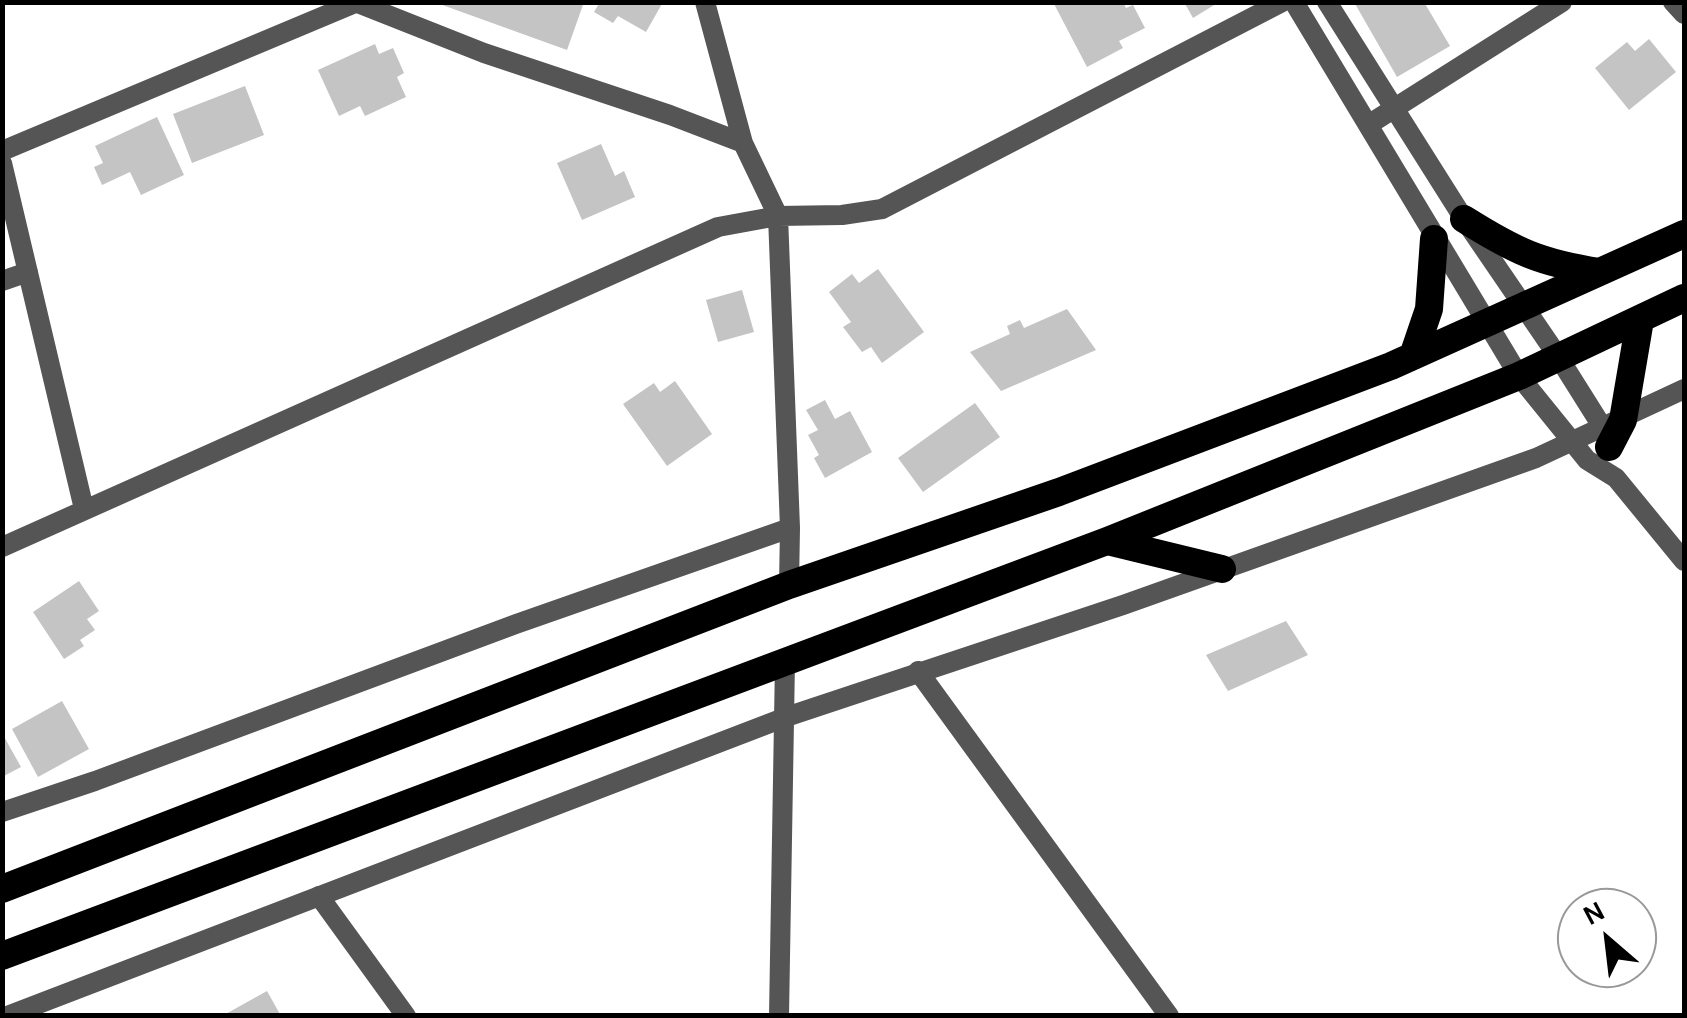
<!DOCTYPE html>
<html>
<head>
<meta charset="utf-8">
<style>
  body { margin:0 }
  #map { position:relative; width:1687px; height:1018px; overflow:hidden; background:#fff; font-family:Karla,sans-serif }
  canvas { display:block }
  .frame { position:absolute; inset:0; border:5px solid #000; pointer-events:none }
  .north { position:absolute; left:1557px; top:888px; width:100px; height:100px; box-sizing:border-box; background:#fff; border:2px solid #999; border-radius:50%; rotate:332deg; font-size:28px; font-weight:700; line-height:40px; text-align:center; color:#000 }
  .north::after { content:''; display:block; margin:auto; width:35px; height:45px; background:#000; clip-path:polygon(50% 0,100% 100%,50% 72%,0 100%) }
</style>
</head>
<body>
<div id="map">
<canvas width="1687" height="1018"></canvas>
<div class="frame"></div>
<div class="north">N</div>
</div>
<script>
const ctx = document.querySelector('canvas').getContext('2d');
ctx.lineJoin = 'round';
function fillPath(path, color) { ctx.fillStyle = color; ctx.fill(path, 'evenodd'); }
function trace(path, color, width, dash) { ctx.strokeStyle = color; ctx.lineWidth = width; ctx.lineCap = dash ? 'butt' : 'round'; ctx.setLineDash(dash || []); ctx.stroke(path); }
const building = new Path2D(`
  M434 2H584L567 50Z
  M600 2H663L646 32 618 16 613 23 594 12Z
  M1053 2H1123L1126 8 1133 5 1145 28 1119 41 1123 48 1087 67Z
  M1184 2H1219L1193 18Z
  M1354 2H1424L1450 46 1397 77Z
  M1649 39 1676 72 1629 110 1595 68 1627 42 1635 51Z
  M375 44 379 54 393 48 404 73 397 77 406 97 365 116 360 106 339 116 318 70Z
  M245 86 264 135 192 163 173 114Z
  M157 117 184 175 141 195 130 172 102 185 94 167 103 163 95 146Z
  M601 144 615 176 624 171 635 197 582 220 557 163Z
  M878 269 924 332 882 363 871 347 862 352 843 327 851 322 829 292 852 274 859 283Z
  M742 290 754 332 718 342 706 300Z
  M1067 309 1096 350 1001 391 970 352 1010 334 1007 326 1020 320 1024 328Z
  M675 381 712 434 667 466 623 404 654 383 660 392Z
  M825 400 835 419 850 411 872 452 825 478 814 458 819 455 808 435 818 430 806 410Z
  M975 403 1000 437 923 492 898 458Z
  M79 581 99 611 87 619 95 630 80 640 84 646 64 659 33 612Z
  M1286 621 1308 655 1228 691 1206 655Z
  M62 701 89 749 38 777 12 729Z
  M2 733 21 767 2 777Z
  M267 991 281 1016H222Z`);
const minor = new Path2D(`
  M355 2 484 53 670 115 743 143
  M705 2 743 143 778 216 790 528 789 585
  M1294 2 1519 376 1587 460 1616 478 1684 561
  M1327 2 1464 219 1559 358 1603 428 1608 443
  M1673 2 1684 14
  M1368 125 1562 2
  M2 151 355 3
  M2 163 84 509
  M2 281 28 272
  M2 547 718 227 778 216 842 215 882 209 1282 2
  M918 671 1169 1016
  M2 812 95 781 516 624 790 528
  M319 896 406 1016
  M779 1016 785 661`);
const tertiary = new Path2D(`
  M7 1016 786 717 1123 605 1536 458 1684 389`);
const trunk = new Path2D(`
  M1464 219C1515 251 1540 263 1600 272
  M1413 356 1429 309 1434 239
  M1609 447 1623 420 1640 320
  M1107 541 1222 569
  M2 889 789 585 1059 492 1391 366 1684 234
  M2 956 1107 541 1519 376 1684 298`);
fillPath(building, '#c4c4c4');
trace(minor, '#555', 20);
trace(tertiary, '#555', 20);
trace(trunk, '#000', 28);
</script>
</body>
</html>
